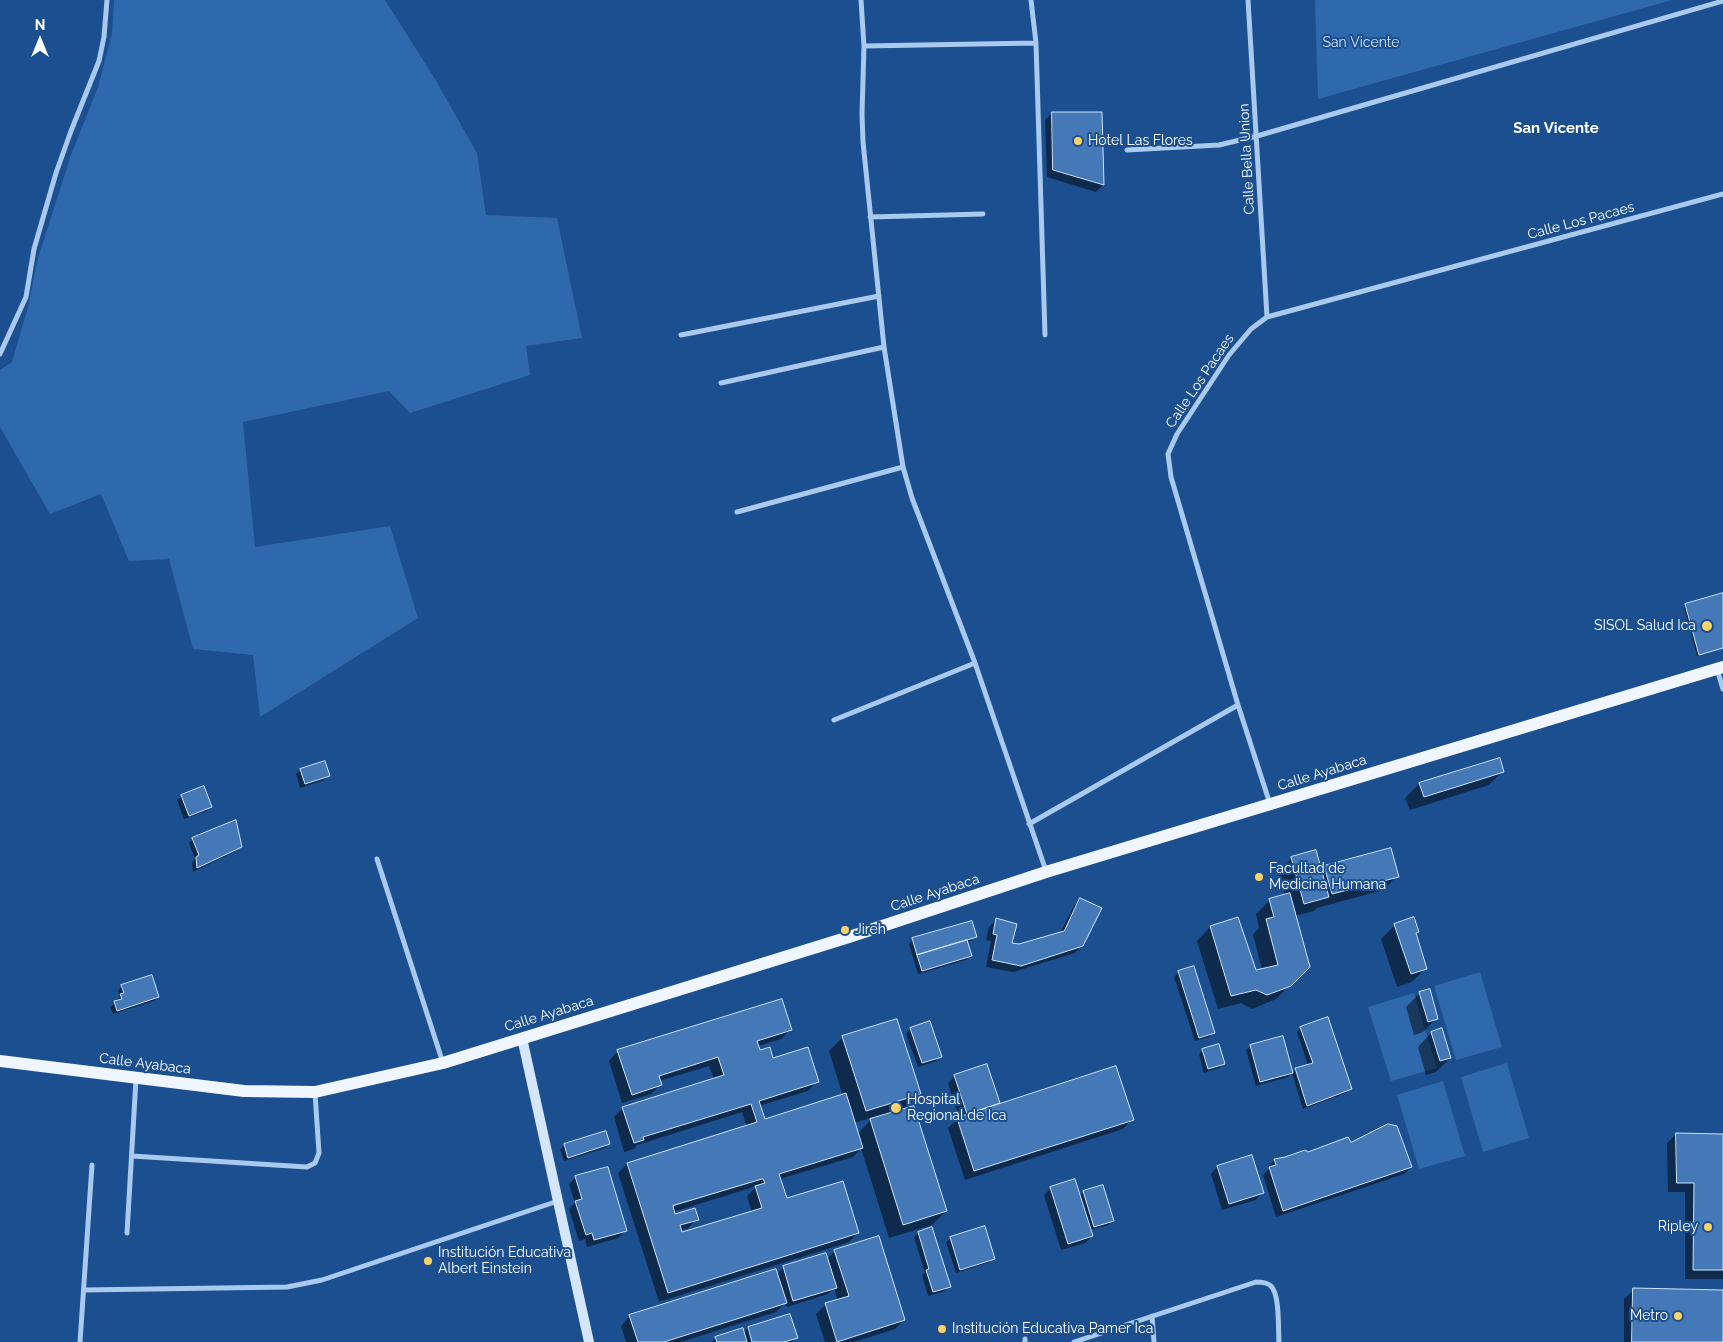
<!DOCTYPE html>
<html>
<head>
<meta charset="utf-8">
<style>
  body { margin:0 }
  #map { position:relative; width:1723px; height:1342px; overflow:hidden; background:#1b4f8f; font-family:Raleway,sans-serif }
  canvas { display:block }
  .north { position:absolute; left:15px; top:15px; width:50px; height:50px; -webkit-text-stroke:4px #1b4f8f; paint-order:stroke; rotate:0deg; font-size:14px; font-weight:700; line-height:20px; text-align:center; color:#fff }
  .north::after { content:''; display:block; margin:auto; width:18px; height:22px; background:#fff; clip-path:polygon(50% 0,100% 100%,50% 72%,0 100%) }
</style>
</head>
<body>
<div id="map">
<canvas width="1723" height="1342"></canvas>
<div class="north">N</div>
</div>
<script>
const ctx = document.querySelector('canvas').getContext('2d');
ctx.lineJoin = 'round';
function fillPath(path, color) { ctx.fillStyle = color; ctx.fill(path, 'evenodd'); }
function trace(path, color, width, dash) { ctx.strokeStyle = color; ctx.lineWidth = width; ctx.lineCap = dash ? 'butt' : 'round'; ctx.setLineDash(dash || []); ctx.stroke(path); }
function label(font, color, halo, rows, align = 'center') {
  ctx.font = font + ' Raleway,sans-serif'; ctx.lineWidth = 4; ctx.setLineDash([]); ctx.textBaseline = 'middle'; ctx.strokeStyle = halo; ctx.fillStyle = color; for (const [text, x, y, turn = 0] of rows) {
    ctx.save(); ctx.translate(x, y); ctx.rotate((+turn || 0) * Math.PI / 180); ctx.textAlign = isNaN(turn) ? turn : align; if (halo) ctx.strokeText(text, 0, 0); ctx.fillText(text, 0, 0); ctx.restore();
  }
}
const green = new Path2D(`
  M114 0H385L435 79 477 153 486 215 557 218 582 338 526 346 530 375 410 413 389 391 243 422 255 547 390 526 418 618 260 717 253 655 193 649 169 559 129 561 101 494 50 514 0 427V370L12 362 28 307 38 258 71 155 98 87 112 34Z
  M1315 0H1672L1318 99Z
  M1480 972 1502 1047 1456 1060 1434 986Z
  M1414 993 1437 1068 1391 1081 1368 1007Z
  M1507 1063 1529 1138 1483 1152 1461 1077Z
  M1443 1081 1465 1156 1419 1169 1397 1095Z`);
const shadow = new Path2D(`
  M1052 113H1101L1103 185 1096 192 1047 177 1045 120Z
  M1723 594V648L1697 656 1684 607Z
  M1500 760 1503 771 1489 785 1410 810 1405 798 1419 784Z
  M301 770 329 776 324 780 300 788 296 774Z
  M182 796 211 807 206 811 184 819 177 800Z
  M193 839 241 847 236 851 193 872 192 863 195 859 189 843Z
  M1292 858 1321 871 1325 867 1397 876 1383 890 1317 908 1314 911 1295 916 1309 966 1276 999 1252 1009 1241 1003 1218 1009 1197 941 1210 927 1255 971 1262 970 1253 934 1259 928 1256 914 1270 900 1285 896 1278 872Z
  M1081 899 1082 946 1075 953 1013 972 986 967 991 941 986 940 989 927 996 920 1010 944 1019 945 1060 933 1074 906Z
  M1395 925 1415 934 1426 968 1412 982 1397 987 1381 939Z
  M975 937 971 941 967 942 971 955 966 960 918 974 909 944 913 940Z
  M1179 972 1214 1032 1209 1037 1195 1041 1174 977Z
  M122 986 158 997 154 1001 113 1014 110 1007 117 1002 116 1000 120 997 118 991Z
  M1420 993 1437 1018 1423 1032 1414 1035 1406 1007Z
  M929 1023 940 1056 936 1061 918 1067 906 1034 910 1029Z
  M1301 1028 1350 1089 1346 1093 1303 1109 1292 1073 1288 1077 1256 1086 1246 1050 1250 1046 1282 1037 1292 1073 1296 1069 1308 1065 1297 1032Z
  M790 1030 781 1039 758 1046 760 1052 817 1081 808 1091 759 1106 764 1121 843 1096 829 1051 843 1037 919 1093 902 1111 946 1211 932 1225 889 1238 861 1148 853 1157 780 1179 786 1200 858 1233 849 1242 659 1302 618 1173 627 1164 747 1127 742 1112 637 1145 634 1149 624 1152 614 1117 623 1108 714 1079 709 1066 659 1081 660 1085 651 1094 622 1103 609 1061 618 1051ZM874 1117 857 1134 854 1123ZM757 1186 747 1196 752 1213 681 1234 680 1231 688 1228 697 1219 675 1215 673 1212Z
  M1431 1033 1450 1058 1436 1072 1426 1075 1418 1047Z
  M1203 1050 1224 1064 1219 1068 1204 1073 1199 1054Z
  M987 1066 1000 1105 1132 1119 1123 1129 965 1180 948 1128 959 1118 948 1083 955 1076Z
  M1676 1134 1723 1135V1279H1685V1192H1668L1667 1143Z
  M609 1144 605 1148 564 1161 560 1150 564 1145Z
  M1350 1144 1411 1167 1404 1174 1276 1217 1263 1175 1269 1169 1268 1167 1275 1160Z
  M1217 1167 1262 1193 1256 1200 1222 1210 1211 1174Z
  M576 1177 625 1231 618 1238 587 1247 585 1239 579 1241 569 1209 575 1203 569 1184Z
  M1102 1186 1113 1220 1109 1225 1090 1230 1092 1236 1085 1243 1061 1250 1044 1195 1051 1188 1079 1196 1083 1192Z
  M932 1229 949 1286 945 1291 928 1296 922 1275 925 1273 914 1237 918 1233Z
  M951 1238 994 1258 990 1262 956 1273 946 1242Z
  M835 1251 904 1320 895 1329 854 1342H825L816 1314 825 1305 838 1301 834 1288 828 1294 787 1307 785 1303 776 1312 681 1342H626L621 1326 630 1316 776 1275 784 1267 827 1259Z
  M1634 1290 1723 1291V1342H1624V1299Z
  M789 1315 796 1337 792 1342H712L716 1338 743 1333 748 1328Z`);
const building = new Path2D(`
  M1052 112H1102L1104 185 1053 170Z
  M1723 593V648L1699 655 1685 604Z
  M1500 758 1504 772 1424 797 1419 783Z
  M325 761 330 776 305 784 300 769Z
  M204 786 212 807 189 816 181 795Z
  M236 820 242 847 197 868 196 857 199 855 192 838Z
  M1391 848 1399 877 1332 894 1324 866Z
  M1316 850 1329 897 1304 904 1291 857Z
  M1290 893 1310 967 1291 986 1267 995 1256 990 1231 996 1210 926 1238 917 1256 970 1278 965 1266 919 1274 917 1269 899Z
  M1080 898 1102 908 1083 946 1021 966 992 960 997 935 993 934 996 918 1017 924 1012 943 1019 944 1064 931Z
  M1414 917 1419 932 1416 933 1427 969 1411 974 1394 924Z
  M972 921 977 937 917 955 912 938Z
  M967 940 972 956 922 971 917 955Z
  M1194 966 1215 1033 1199 1038 1178 971Z
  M152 975 159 997 117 1011 114 1001 122 999 120 994 124 993 121 985Z
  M1430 989 1438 1019 1428 1022 1419 992Z
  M782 999 792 1030 757 1041 760 1050 770 1047 773 1058 808 1047 819 1082 759 1101 765 1119 846 1093 863 1148 779 1174 787 1198 843 1181 859 1233 668 1293 627 1163 757 1122 751 1104 643 1137 644 1140 634 1143 622 1107 724 1075 718 1057 659 1076 662 1085 632 1095 617 1050ZM763 1179 765 1183 755 1186 762 1208 682 1232 680 1225 699 1220 695 1208 675 1214 673 1206Z
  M1328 1017 1352 1089 1307 1106 1295 1068 1313 1063 1300 1027Z
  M897 1019 921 1094 866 1111 842 1036Z
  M930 1021 942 1057 922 1063 910 1028Z
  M1442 1028 1451 1058 1440 1061 1431 1032Z
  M1283 1036 1293 1073 1260 1082 1250 1045Z
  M1219 1044 1225 1064 1208 1069 1202 1049Z
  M987 1064 1000 1103 967 1114 954 1075Z
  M1116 1066 1134 1120 974 1171 957 1118Z
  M914 1106 947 1211 903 1225 870 1119Z
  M1388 1124 1397 1126 1412 1167 1283 1211 1269 1167 1276 1165 1274 1159 1285 1157 1305 1150 1308 1152 1348 1137 1351 1142Z
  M606 1131 610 1144 568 1158 564 1144Z
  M1676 1133 1723 1134V1270H1693L1694 1183H1677Z
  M1252 1155 1264 1193 1229 1204 1217 1166Z
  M608 1167 627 1231 594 1240 592 1233 586 1235 575 1201 582 1199 575 1176Z
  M1075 1179 1093 1236 1068 1244 1050 1187Z
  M1103 1185 1114 1221 1094 1227 1083 1191Z
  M985 1226 995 1259 960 1270 950 1237Z
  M932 1227 951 1287 933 1292 926 1270 929 1269 918 1232Z
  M879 1236 905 1320 837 1342 825 1303 849 1296 834 1250Z
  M826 1253 837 1288 793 1301 783 1266Z
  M776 1269 787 1303 664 1342H638L629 1315Z
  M1633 1288 1723 1290V1342H1632Z
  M790 1314 798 1338 784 1342H752L748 1327Z
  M743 1328 747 1342H717L715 1337Z`);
const street = new Path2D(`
  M861 0 864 46 862 114 863 142 884 347 903 467 912 498 975 663 1046 871
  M1031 0 1036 43 1045 335
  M1248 0 1267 317
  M864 46 1036 43
  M1127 150 1219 145 1257 136 1723 1
  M870 217 983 214
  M681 335 879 296
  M0 354 26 297 34 249 56 173 71 131 99 61 104 37 107 0
  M721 383 884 347
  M737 512 903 467
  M1717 669 1723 689
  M834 720 975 663
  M1270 804 1238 705 1171 477 1168 454 1177 434 1229 355 1251 329 1267 317 1723 194
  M1029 824 1238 705
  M377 859 443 1063
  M132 1156 307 1167 315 1163 319 1153 315 1093
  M127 1233 136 1079
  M84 1290 287 1287 322 1280 558 1201
  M1152 1316 1154 1342
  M1025 1339V1342
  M80 1342 92 1165
  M1074 1342 1256 1282C1261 1282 1267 1282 1271 1286 1280 1295 1278 1329 1279 1342`);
const secondary = new Path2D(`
  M522 1038 589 1342`);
const primary = new Path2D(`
  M0 1061 244 1091 315 1092 443 1063 849 937 1046 872 1723 667`);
const markers = [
  [1078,141,5,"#ffd166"],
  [1707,626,6,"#ffd166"],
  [1259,877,5,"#ffd166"],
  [845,930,5,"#ffd166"],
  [896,1108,6,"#ffd166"],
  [1708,1227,5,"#ffd166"],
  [428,1261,5,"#ffd166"],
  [1678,1316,5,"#ffd166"],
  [942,1329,5,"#ffd166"]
];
const parkNames = [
  ["San Vicente",1361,43]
];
const poiNames = [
  ["Hotel Las Flores",1088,141],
  ["SISOL Salud Ica",1696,626,"right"],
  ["Facultad de",1269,869],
  ["Medicina Humana",1269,885],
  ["Jireh",855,930],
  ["Hospital",907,1100],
  ["Regional de Ica",907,1116],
  ["Ripley",1698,1227,"right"],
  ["Institución Educativa",438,1253],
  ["Albert Einstein",438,1269],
  ["Metro",1668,1316,"right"],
  ["Institución Educativa Pamer Ica",952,1329]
];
const streetNames = [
  ["Calle Bella Union",1247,159,-93],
  ["Calle Los Pacaes",1581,221,-15],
  ["Calle Los Pacaes",1200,381,-56],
  ["Calle Ayabaca",1322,773,-17],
  ["Calle Ayabaca",935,893,-18],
  ["Calle Ayabaca",549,1014,-17],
  ["Calle Ayabaca",145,1064,7]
];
const neighbourhoodNames = [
  ["San Vicente",1556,128]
];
fillPath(green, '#2e69ad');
fillPath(shadow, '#0007');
fillPath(building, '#4478b7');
trace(building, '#cfe3fa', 1);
trace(street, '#a9c9ee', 5);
trace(secondary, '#d6e6fa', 10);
trace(primary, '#f0f6ff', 12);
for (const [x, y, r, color] of markers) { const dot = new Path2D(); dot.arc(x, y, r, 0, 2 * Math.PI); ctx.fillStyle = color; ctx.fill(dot); trace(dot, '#1b4f8f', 2); }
label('14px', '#cfe3fa', '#1b4f8f', parkNames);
label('14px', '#fff', '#1b4f8f', poiNames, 'left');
label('14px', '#fff', '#1b4f8f', streetNames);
label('bold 15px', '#fff', '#1b4f8f', neighbourhoodNames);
</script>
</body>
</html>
